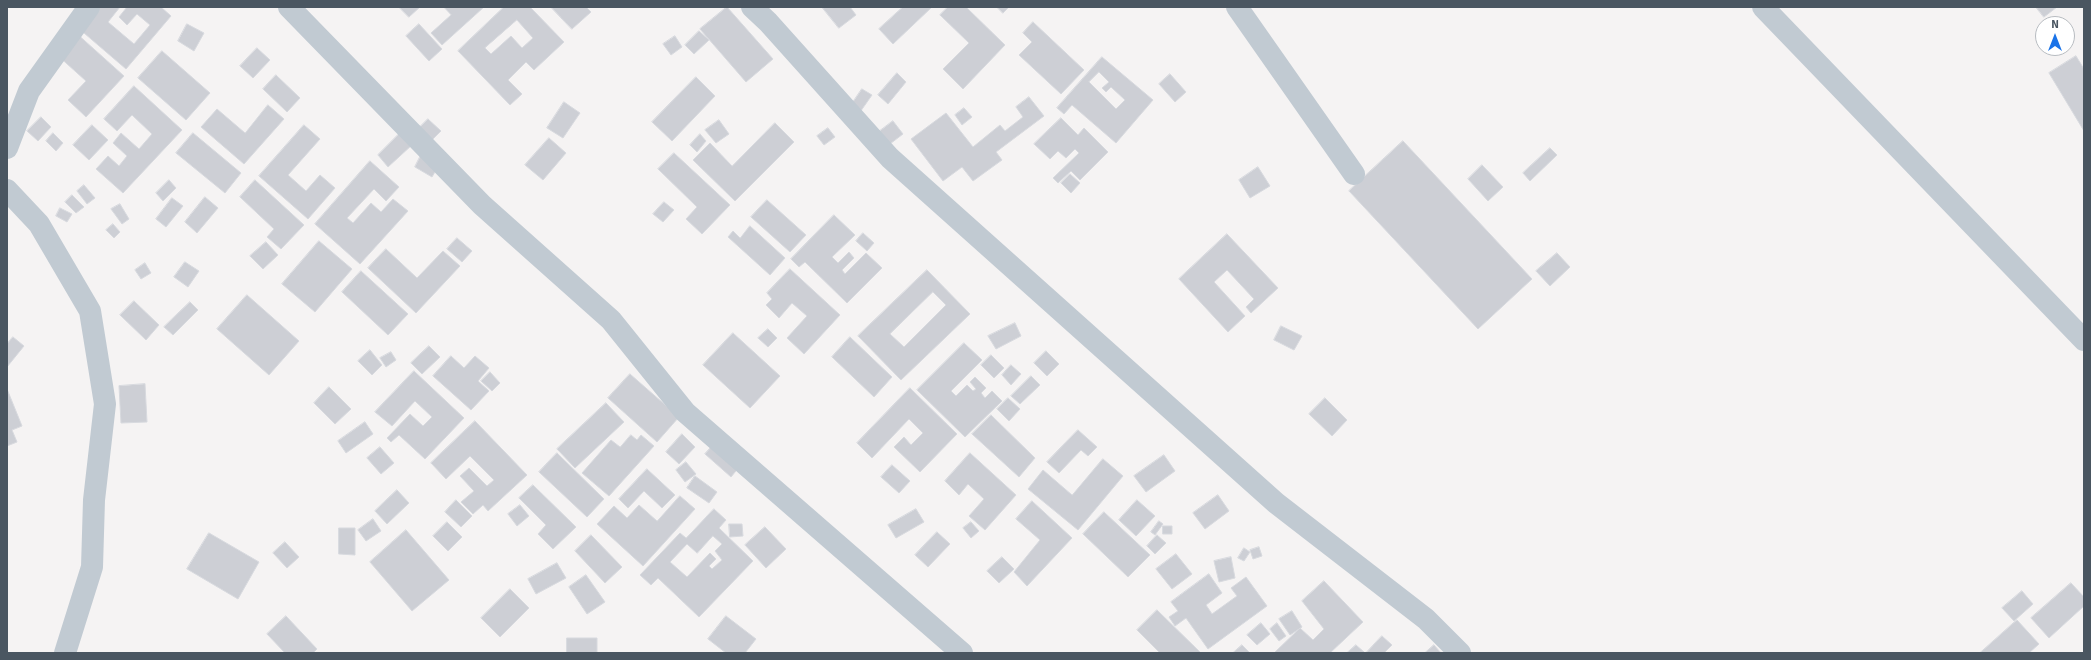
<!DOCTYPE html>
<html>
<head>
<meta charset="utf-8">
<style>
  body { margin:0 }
  #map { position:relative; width:2091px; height:660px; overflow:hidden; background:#f5f3f3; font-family:Signika,sans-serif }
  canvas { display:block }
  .frame { position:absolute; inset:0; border:8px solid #4a5661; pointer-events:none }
  .north { position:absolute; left:2035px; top:16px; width:40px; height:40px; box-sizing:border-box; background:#fff; border:1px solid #b7bbc0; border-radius:50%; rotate:0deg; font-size:11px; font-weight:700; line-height:16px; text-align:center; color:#4a5661 }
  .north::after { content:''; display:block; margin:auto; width:14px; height:18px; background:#1a73e8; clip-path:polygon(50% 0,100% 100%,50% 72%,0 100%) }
</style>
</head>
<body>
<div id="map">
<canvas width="2091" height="660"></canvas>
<div class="frame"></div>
<div class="north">N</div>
</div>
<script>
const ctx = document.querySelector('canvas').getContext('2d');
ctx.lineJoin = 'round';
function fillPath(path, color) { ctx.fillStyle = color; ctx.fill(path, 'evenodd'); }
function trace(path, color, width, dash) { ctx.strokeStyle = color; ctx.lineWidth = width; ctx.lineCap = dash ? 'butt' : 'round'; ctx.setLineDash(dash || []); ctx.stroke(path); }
const building = new Path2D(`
  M94 7H120L108 22 134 44 150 25 137 14 127 25 119 17 127 7H161L171 16 126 69 77 27Z
  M399 7H420L409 17Z
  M444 7H484L442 45 431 33 451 15Z
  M504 7H530L564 42 534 70 526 62 508 80 522 94 510 105 458 51ZM517 20 533 38 522 48 511 36 491 54 485 48Z
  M551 7H586L591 12 572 29Z
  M727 7 773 59 746 82 700 29Z
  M822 7H850L856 15 839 28Z
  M903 7H932L893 44 879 29Z
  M948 7H966L1005 45 963 89 943 69 969 43 940 15Z
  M997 7H1009L1003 13Z
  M2036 7H2057L2044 17Z
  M1033 22 1084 70 1061 94 1019 55 1032 42 1023 33Z
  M187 24 204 33 194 51 178 41Z
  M419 24 442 49 429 61 406 36Z
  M699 31 709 40 694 54 685 45Z
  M75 32 124 76 86 117 68 100 86 81 56 54Z
  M675 36 682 47 671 55 663 44Z
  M257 48 270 60 253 78 240 66Z
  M162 51 210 93 186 120 138 78Z
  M2076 56 2084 69V131L2049 73Z
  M1102 57 1153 100 1116 143 1072 105 1064 114 1057 108ZM1099 72 1109 82 1102 88 1106 92 1111 87 1125 100 1116 109 1089 82Z
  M897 73 906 82 888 104 878 95Z
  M1170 74 1186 92 1175 102 1159 84Z
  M276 75 300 98 287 112 263 89Z
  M696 77 715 96 672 141 652 122Z
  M134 86 182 130 123 193 96 169 108 156 119 166 127 156 113 143 121 133 139 149 152 134 132 115 117 131 104 119Z
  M862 89 872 95 858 115 849 108Z
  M1029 97 1044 116 996 152 1002 160 973 181 962 167 943 181 911 139 946 113 973 147 1000 125 1005 131 1023 117 1016 107Z
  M564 102 580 113 563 138 547 128Z
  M268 105 284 119 244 164 201 127 217 109 245 133Z
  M964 108 972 117 962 125 955 115Z
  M41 117 51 127 38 141 27 131Z
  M1061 118 1078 135 1084 128 1108 152 1080 180 1071 171 1058 183 1053 178 1079 153 1075 149 1066 158 1058 151 1050 159 1034 144Z
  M428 119 441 131 429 143 416 131Z
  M719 120 729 134 716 143 705 130Z
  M893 121 903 134 886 147 876 134Z
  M775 123 794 142 735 201 693 160 710 143 732 166Z
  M92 125 108 140 89 160 73 145Z
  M304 125 320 139 288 175 306 191 320 175 335 188 308 219 259 176Z
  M828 128 835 137 824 145 817 136Z
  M53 133 63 143 56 151 46 141Z
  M193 133 241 173 225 193 176 153Z
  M400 133 412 145 388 167 378 155Z
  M700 134 706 141 697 152 690 145Z
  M549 138 566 153 543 180 525 165Z
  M1403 141 1532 279 1478 329 1349 191Z
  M1550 148 1557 155 1530 181 1523 173Z
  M674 153 730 205 702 234 686 219 697 207 658 169Z
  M421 155 439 165 432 177 415 167Z
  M370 161 399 187 386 201 374 189 347 218 353 223 371 203 381 212 393 199 408 211 360 264 315 224Z
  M1482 165 1503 187 1488 201 1468 179Z
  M1258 167 1270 186 1250 198 1239 180Z
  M1070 174 1080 183 1071 193 1061 183Z
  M169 180 176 188 163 201 156 193Z
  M255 180 304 225 281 249 267 237 274 229 240 197Z
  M84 185 95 198 87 204 77 191Z
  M72 195 84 207 76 213 65 202Z
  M205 197 218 208 197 233 185 222Z
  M172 198 183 206 166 227 156 219Z
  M767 200 806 235 790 252 751 217Z
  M664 202 674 210 663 222 653 214Z
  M120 204 129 219 122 224 111 209Z
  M60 208 72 214 67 222 56 216Z
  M834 215 855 235 832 257 838 263 849 252 854 258 842 270 845 274 866 253 882 268 847 303 805 262 799 267 791 259Z
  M113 224 120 232 114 238 106 230Z
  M750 226 785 258 770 275 728 237 733 231 740 238Z
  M863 233 874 243 867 251 856 241Z
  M1227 234 1278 288 1251 313 1246 307 1254 299 1227 270 1214 282 1245 316 1228 332 1179 279Z
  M457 238 472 251 462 262 447 249Z
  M319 241 352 269 315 312 282 284Z
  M266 242 278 255 263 269 250 256Z
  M386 249 417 278 443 251 460 266 416 313 368 268Z
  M1557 253 1570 267 1550 286 1536 271Z
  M185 262 199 271 188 287 174 277Z
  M145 263 151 273 141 279 135 270Z
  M790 269 840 315 804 354 787 338 807 316 792 303 779 318 766 305 772 299 767 293Z
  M927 270 970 314 901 380 858 336ZM933 292 946 305 904 347 890 334Z
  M361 271 408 314 388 335 342 292Z
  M247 295 299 341 269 375 217 329Z
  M134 301 159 325 146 340 120 315Z
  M190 302 198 310 173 335 164 327Z
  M1015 323 1021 336 996 349 988 336Z
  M1281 326 1302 336 1294 350 1274 340Z
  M768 329 777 338 768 347 758 338Z
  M733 333 780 376 750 408 703 365Z
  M13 337 24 346 7 367V344Z
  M850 337 892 377 874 397 832 357Z
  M964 343 982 360 951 391 956 396 967 385 973 391 976 389 970 382 975 377 986 388 981 393 985 398 992 391 1002 401 965 437 917 390Z
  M429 346 440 357 422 374 411 363Z
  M370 350 382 365 372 375 358 361Z
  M1046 351 1059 364 1047 376 1034 363Z
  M391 352 396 360 386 367 380 358Z
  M991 355 1004 368 994 378 981 365Z
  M451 356 464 368 475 356 489 368 478 381 489 391 471 410 433 376Z
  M1011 365 1021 374 1011 385 1002 375Z
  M414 371 464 418 425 459 399 435 391 442 387 438 410 414 423 426 432 417 415 401 392 426 375 412Z
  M490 372 500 383 492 391 481 381Z
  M630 374 679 417 657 442 608 398Z
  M1031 376 1040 385 1020 404 1011 396Z
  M145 384 147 422 121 423 119 386Z
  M329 387 351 409 335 424 314 403Z
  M910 388 957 434 920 472 894 447 904 437 911 445 923 433 909 419 872 458 857 443Z
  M7 389 22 426 12 430 17 442 7 446Z
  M1008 398 1020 409 1009 421 997 409Z
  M1325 398 1347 420 1332 436 1309 414Z
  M606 403 624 422 575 468 557 449Z
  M991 415 1035 458 1019 477 972 434Z
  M475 421 527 475 488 511 483 505 473 514 461 502 474 491 460 476 469 468 487 486 494 480 470 456 446 479 431 463Z
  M365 422 373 434 346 453 338 441Z
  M1078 430 1097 447 1088 456 1081 450 1059 473 1047 462Z
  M682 434 695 447 679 464 666 452Z
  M631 435 637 440 641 435 654 446 609 496 582 473 611 440 620 447Z
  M715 443 740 466 731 477 705 454Z
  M380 447 394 463 381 474 367 458Z
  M557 453 604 499 587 517 539 472Z
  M970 453 1016 495 985 530 969 516 984 499 968 484 959 495 945 481Z
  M1164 455 1175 471 1146 492 1134 476Z
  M1103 459 1123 476 1078 530 1028 489 1043 470 1072 495Z
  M686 462 696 474 685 482 676 470Z
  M892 465 910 481 899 493 881 477Z
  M647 469 675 495 662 508 644 491 628 508 619 499Z
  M695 476 717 492 709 503 687 488Z
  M533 485 576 527 553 549 538 534 546 525 519 498Z
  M397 490 409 503 387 524 375 511Z
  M1218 495 1229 511 1205 529 1193 513Z
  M680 496 695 509 643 566 597 524 614 506 627 518 639 505 657 521Z
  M456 500 472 516 461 527 445 512Z
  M1137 500 1155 516 1136 536 1119 520Z
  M1032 501 1072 538 1027 586 1014 572 1040 540 1016 519Z
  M520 505 529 516 517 526 508 514Z
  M714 509 726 520 719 528 753 561 699 617 658 578 651 585 640 575 680 533 686 538ZM713 536 722 544 715 551 722 560 712 569 709 566 716 559 710 553 687 577 670 562 687 544 697 553Z
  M916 509 924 522 896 538 888 525Z
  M1104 512 1150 555 1128 577 1083 534Z
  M373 519 381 531 366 541 358 530Z
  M1159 521 1163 524 1155 535 1151 532Z
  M447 522 462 537 448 551 433 536Z
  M971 522 979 531 971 538 963 528Z
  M729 524H742L743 536 730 537Z
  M1163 526H1172V534H1163Z
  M765 527 786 549 766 568 745 545Z
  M339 528H355V555L339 554Z
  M406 530 449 580 412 611 370 562Z
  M937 532 950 544 928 567 915 555Z
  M209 533 259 562 238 599 187 569Z
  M591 535 622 567 605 583 575 551Z
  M1157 535 1166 543 1155 554 1147 546Z
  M285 542 299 557 287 568 273 553Z
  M1259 547 1262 556 1253 559 1250 550Z
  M1244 548 1250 552 1244 561 1238 558Z
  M1176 554 1192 574 1172 589 1156 569Z
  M1002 557 1014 569 999 583 987 571Z
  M1231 557 1235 578 1219 582 1214 561Z
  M557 563 566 578 536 594 528 579Z
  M1209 574 1222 593 1206 605 1212 614 1237 596 1231 588 1246 577 1267 606 1208 649 1186 618 1175 626 1169 617 1178 611 1171 602Z
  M586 575 605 602 587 614 569 587Z
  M1324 581 1363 622 1330 653H1274L1300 628 1313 640 1324 629 1302 601Z
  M2071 583 2084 597V606L2049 638 2031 618Z
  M510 589 529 608 500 637 481 618Z
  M2022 591 2033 604 2014 621 2002 608Z
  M1157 610 1200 652 1199 653H1160L1137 630Z
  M1292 611 1302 627 1290 635 1279 619Z
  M286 616 317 649 313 653H285L267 634Z
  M726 616 756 639 745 653H726L708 639Z
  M2017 620 2039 644 2029 653H1980Z
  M1261 623 1270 634 1257 645 1247 635Z
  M1277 623 1286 636 1279 641 1270 629Z
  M1382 636 1392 645 1384 653H1366Z
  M567 638H597V653H567Z
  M1242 645 1250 653H1233Z
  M1356 645 1364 652 1347 653Z
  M1434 645 1441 653H1425Z`);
const minor = new Path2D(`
  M289 7 482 205 611 320 685 412 962 653
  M752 7 768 22 890 158 1276 503 1426 619 1460 653
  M1237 7 1354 174
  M1763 7 2084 340
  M7 148 29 91 89 7
  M7 190 39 224 90 311 105 404 94 500 92 567 65 653`);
fillPath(building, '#cdcfd5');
trace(building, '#d7d9de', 1);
trace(minor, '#c1cad2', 22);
</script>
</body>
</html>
